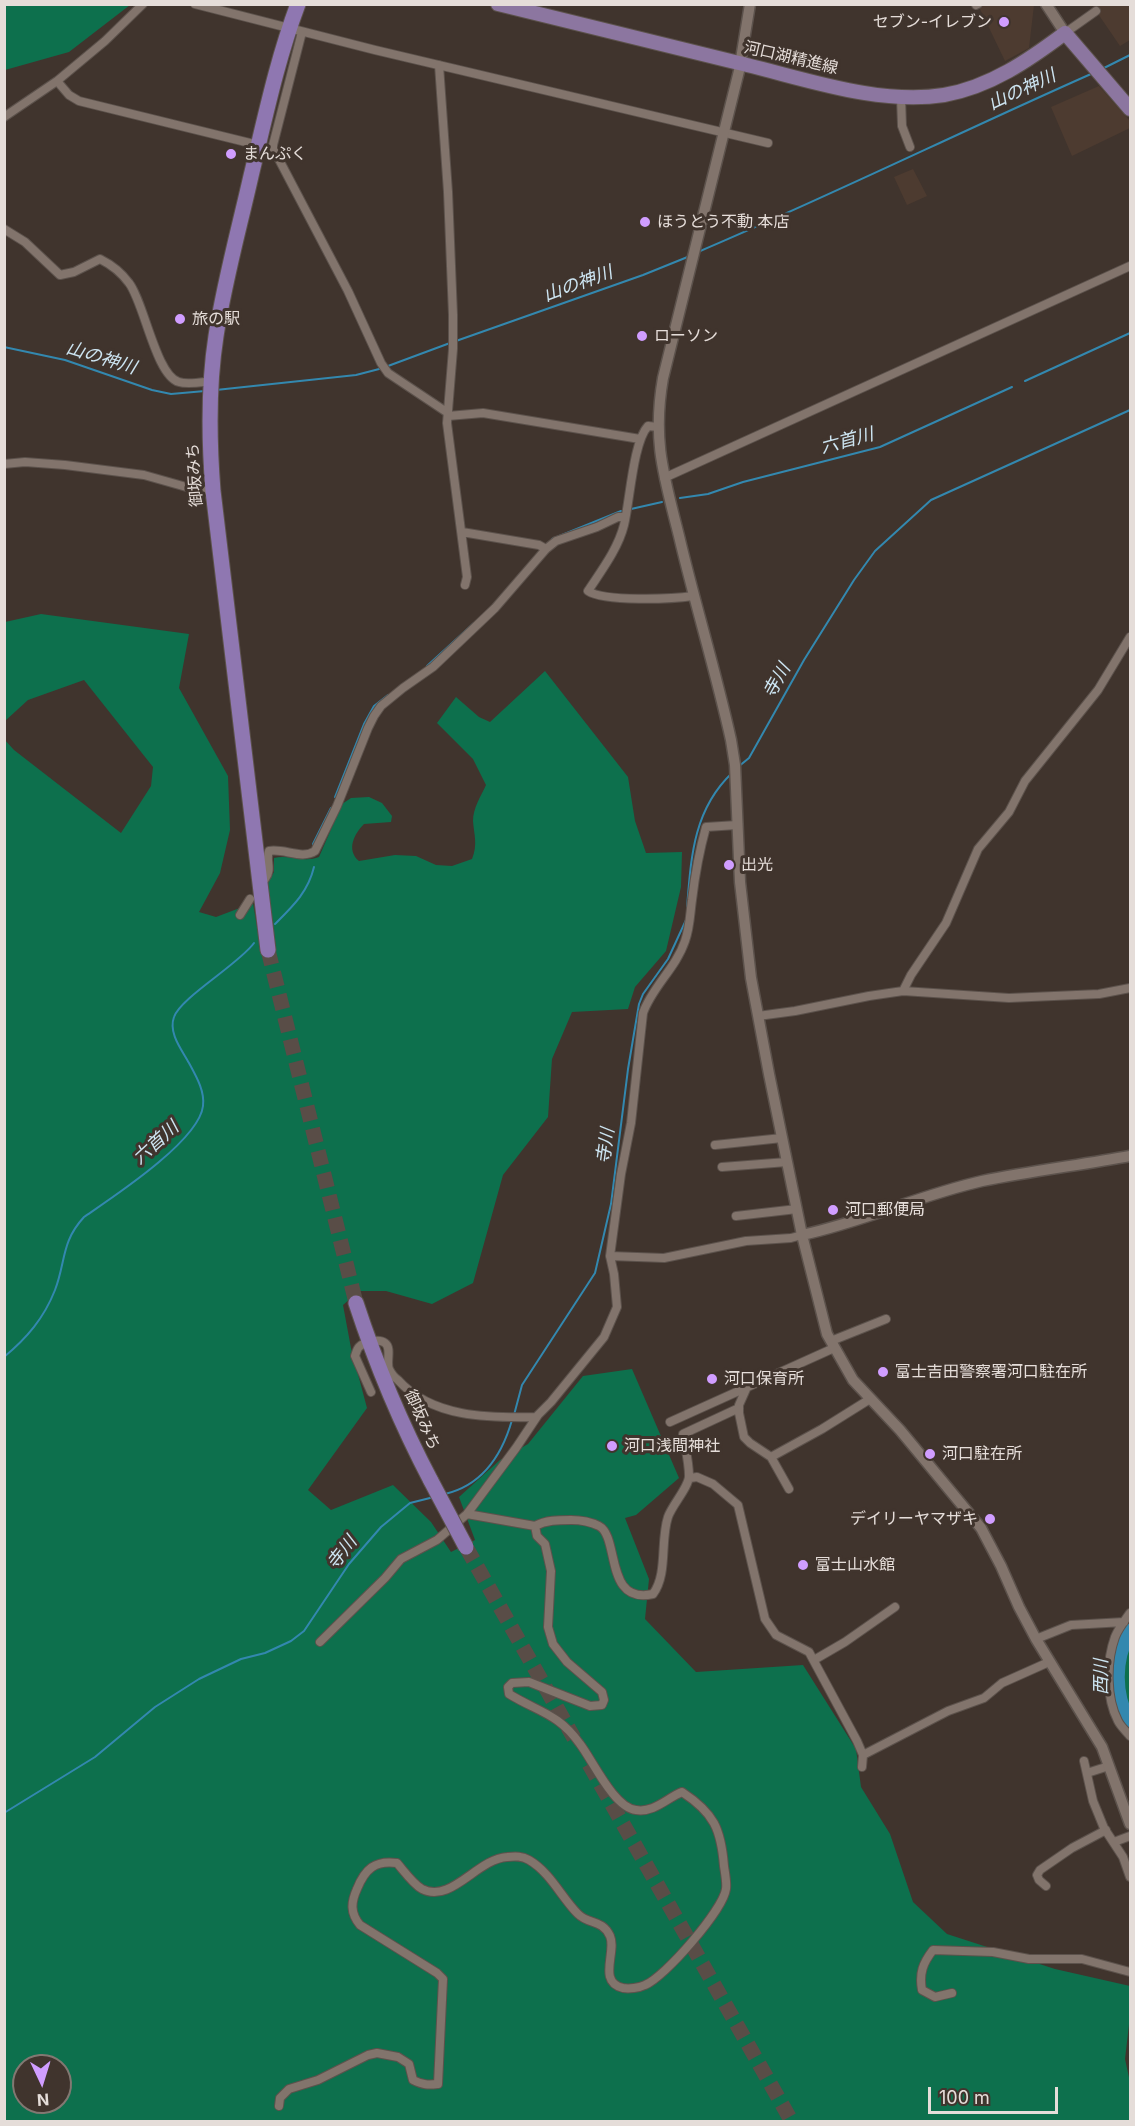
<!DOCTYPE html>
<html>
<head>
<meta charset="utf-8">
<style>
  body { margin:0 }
  #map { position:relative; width:1135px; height:2126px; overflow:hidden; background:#40342d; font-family:Inter,sans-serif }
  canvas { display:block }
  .frame { position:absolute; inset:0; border:6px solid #e5ddd9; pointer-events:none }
  .north { position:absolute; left:12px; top:2054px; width:60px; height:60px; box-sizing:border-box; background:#40342d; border:2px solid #827872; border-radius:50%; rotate:176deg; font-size:16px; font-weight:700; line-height:24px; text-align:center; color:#e5ddd9 }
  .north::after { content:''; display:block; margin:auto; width:21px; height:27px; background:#d09dff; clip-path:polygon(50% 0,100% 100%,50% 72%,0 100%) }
  .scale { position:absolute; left:928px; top:2087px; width:130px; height:27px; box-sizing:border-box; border:3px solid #e5ddd9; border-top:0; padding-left:8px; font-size:18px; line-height:21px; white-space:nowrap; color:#e5ddd9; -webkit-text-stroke:4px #40342d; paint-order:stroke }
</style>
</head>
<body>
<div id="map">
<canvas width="1135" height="2126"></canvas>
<div class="frame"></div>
<div class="north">N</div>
<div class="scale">100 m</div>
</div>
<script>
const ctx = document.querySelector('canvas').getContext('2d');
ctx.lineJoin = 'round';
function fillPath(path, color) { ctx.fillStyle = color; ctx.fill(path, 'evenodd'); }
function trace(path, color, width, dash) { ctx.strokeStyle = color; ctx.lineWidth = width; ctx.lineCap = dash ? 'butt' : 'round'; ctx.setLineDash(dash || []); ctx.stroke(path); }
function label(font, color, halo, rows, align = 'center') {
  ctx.font = font + ' Inter,"Noto Sans JP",sans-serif'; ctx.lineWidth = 6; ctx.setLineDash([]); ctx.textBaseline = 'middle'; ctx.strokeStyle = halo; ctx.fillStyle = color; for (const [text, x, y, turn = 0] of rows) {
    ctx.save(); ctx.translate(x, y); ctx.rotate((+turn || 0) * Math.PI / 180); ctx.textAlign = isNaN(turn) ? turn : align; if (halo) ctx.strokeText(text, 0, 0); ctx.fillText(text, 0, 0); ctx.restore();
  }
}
const built = new Path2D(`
  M984 5H1034L1029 48 1005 61 979 7Z
  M1092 5H1130V40L1120 46Z
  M1099 86 1130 121V128L1072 156 1051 107Z
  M913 169 927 196 907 205 894 177Z`);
const green = new Path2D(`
  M5 4H130V5L69 52 5 70Z
  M41 614 189 634 179 688 228 776 230 830 220 873 199 912 216 917 253 903 261 951 276 948 267 884 274 872V858C289 854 303 863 319 857L342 804 351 798 369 797 382 803 392 816 391 822 364 824C354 834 346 850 359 861L395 855 416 856 436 865 452 866 472 859C478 844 474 835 473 821 473 808 481 796 486 785L473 759 437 723 456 697 479 717 490 722 545 671 628 777 635 821 646 853 682 852 681 887 666 951 635 987 628 1009 572 1012 552 1059 548 1117 503 1175 473 1283 432 1304 386 1291H359L343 1305 351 1348 367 1408 308 1490 331 1510 393 1485 431 1522 451 1552 475 1540 459 1497 500 1460 528 1444 583 1376 632 1369 679 1478 636 1515 625 1518 649 1579 645 1619 696 1672 803 1665 856 1749 861 1787 890 1834 913 1902 947 1934 1055 1969 1130 1986V2016L1125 2059 1130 2082V2121H5L4 739 14 750 121 833 151 786 153 767 84 680 28 700 5 721V622ZM24 2066H60V2102H24Z
  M1130 1624V1711L1119 1677 1126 1628Z`);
const stream = new Path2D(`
  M1102 69 1130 55
  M698 252C830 196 960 132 1091 74
  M456 341 643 275 690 256
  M4 347 65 360 152 390 171 394 205 391
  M388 366 450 343
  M1025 381 1130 333
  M216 390 356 375 383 368
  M680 498 708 494 743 482 880 447 1012 387
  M631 509 662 502
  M552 539 621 511
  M427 666 474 623
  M738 767 749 758 804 660 854 580 875 551 931 500 1130 410
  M335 797 364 724 374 706 388 695
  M313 844 331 808
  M687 908C691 858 693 810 732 773
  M275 924C293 906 308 892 314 867
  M4 1357C27 1338 44 1318 55 1290 66 1261 61 1242 84 1217 113 1197 199 1141 203 1106 205 1091 196 1076 189 1063 182 1050 168 1033 174 1017 180 998 239 964 254 943
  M514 1415 522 1385 595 1273 611 1204 628 1069 639 1004 643 994 668 959 686 920
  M445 1494C483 1485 502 1455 512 1420
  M4 1813 95 1757 155 1707 199 1679 241 1659 265 1653 291 1641 304 1631 349 1564 381 1527 410 1503 434 1497`);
const river = new Path2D(`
  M1130 1631C1113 1657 1113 1697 1130 1723`);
const trunkTunnel = new Path2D(`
  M268 950 356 1303
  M466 1547 574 1738
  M589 1764 792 2122`);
const minor = new Path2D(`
  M195 4 375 50 768 143
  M976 5 978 4
  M302 32 273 145 274 150 348 291 381 363 388 373 448 413
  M1065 33 1096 11
  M439 65 448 192 453 315V349L447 423 467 577 465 585
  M57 81 69 95 79 101 258 145
  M901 98 902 126 910 147
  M4 117 57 81 105 41 143 4
  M4 229 25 242 60 275 74 272 100 259C112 265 121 272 129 283 144 302 156 376 179 382 188 385 202 382 212 381
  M448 416 483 413 640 439
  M658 427 648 426C633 442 630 501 624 525 618 549 601 571 588 591 604 602 672 599 693 596
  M4 464 25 462 65 465 144 475 197 490 213 491
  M664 478 1130 266
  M462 532 539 545 546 549
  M265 879C273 868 265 861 269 851 284 848 302 860 315 851L337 806 368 728 374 716 381 706 403 688 433 667 495 608 546 549 556 541 597 527 618 517H625
  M240 915 250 899
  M903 991 911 975 946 923 978 849 1009 812 1025 781 1098 690 1130 637
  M758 1016 795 1011 869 996 903 991 1009 998 1099 994 1130 988
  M715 1145 782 1138
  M722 1167 787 1162
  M736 1216 797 1209
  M610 1256 664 1258 746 1241 791 1238 802 1235
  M831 1341 886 1319
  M747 1387 739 1405V1413L744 1437 750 1443 771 1457 789 1489
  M371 1392 355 1356C356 1353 357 1349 359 1347 364 1342 379 1338 385 1343 392 1348 386 1362 389 1369 391 1373 395 1378 398 1380 432 1418 489 1418 536 1417
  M670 1422 834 1348
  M771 1457 822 1429 870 1399
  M690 1478 697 1477 713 1484 738 1505 765 1619 776 1635 809 1652 857 1741 863 1755 862 1767
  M535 1526C546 1520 558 1520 571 1520 579 1520 591 1522 599 1526 620 1537 604 1605 653 1594 668 1574 660 1541 668 1517 672 1505 689 1487 689 1476 689 1462 685 1447 683 1434L739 1408
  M1130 1613C1125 1620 1118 1629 1115 1637 1106 1662 1106 1698 1118 1721 1121 1727 1127 1732 1130 1736
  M1036 1639 1071 1625 1124 1622
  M320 1642 385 1578 401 1559 437 1540 467 1514 516 1448 538 1415 551 1402 604 1337 617 1307 614 1274 610 1256 621 1174 631 1123 643 1013C652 987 676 968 685 941 690 927 690 914 692 900 695 875 699 852 706 827L737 825
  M814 1660 845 1642 895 1607
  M863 1755 948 1711 984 1698 1002 1683 1049 1662
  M1084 1761 1093 1801 1104 1828 1123 1857 1130 1877
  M1087 1773 1109 1766
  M1114 1842 1130 1836
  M1046 1886 1039 1880 1037 1875 1040 1870 1072 1848 1106 1830
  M952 1993 935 1997 922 1990C919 1973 923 1963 933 1950L993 1952 1029 1959H1082L1130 1972
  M279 2106 280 2098 289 2089 318 2080 368 2055 377 2053 398 2057 409 2064 413 2080C423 2085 428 2085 438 2084L443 1979 437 1973 360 1925C350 1913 351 1902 357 1889 365 1869 375 1860 397 1863 404 1871 413 1884 422 1889 451 1904 477 1859 507 1857 516 1856 522 1856 529 1860 551 1873 561 1897 578 1914 589 1925 602 1919 610 1936 617 1952 597 1982 623 1988 629 1989 639 1988 645 1985 665 1977 723 1910 726 1889 727 1883 725 1873 724 1866 721 1829 714 1813 682 1792 667 1798 654 1813 636 1810 614 1808 593 1761 580 1744 558 1713 538 1712 509 1694L508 1687 512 1683 529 1682 590 1706 602 1705 604 1700 602 1692 567 1662 553 1644 548 1627 551 1571 545 1544 537 1536 535 1526 467 1514`);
const tertiary = new Path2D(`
  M750 4 739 71 663 378C652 441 664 476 679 536 695 604 716 672 731 740L735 765 740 882 751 978 769 1074 802 1235 827 1334 853 1380 900 1430 981 1528 1001 1566 1019 1607 1036 1639 1102 1747 1130 1824
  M1046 4 1065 33
  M802 1235C863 1222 920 1195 982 1181 1031 1171 1081 1165 1130 1156`);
const primary = new Path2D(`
  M498 4C581 25 664 45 747 65 809 80 880 105 944 95 990 87 1029 60 1065 33L1130 109`);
const trunk = new Path2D(`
  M268 950 213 491C209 440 208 387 216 336 224 283 239 229 251 176 265 118 277 60 298 4
  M356 1303C376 1364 401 1424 431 1481`);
const trunkBridge = new Path2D(`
  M431 1481 466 1547`);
const markers = [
  [1004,22,6,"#d09dff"],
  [231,154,6,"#d09dff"],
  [645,222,6,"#d09dff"],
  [180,319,6,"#d09dff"],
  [642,336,6,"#d09dff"],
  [729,865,6,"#d09dff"],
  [833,1210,6,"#d09dff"],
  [883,1372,6,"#d09dff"],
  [712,1379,6,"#d09dff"],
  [612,1446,6,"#d09dff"],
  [930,1454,6,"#d09dff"],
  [990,1519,6,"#d09dff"],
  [803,1565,6,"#d09dff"]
];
const poiNames = [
  ["セブン-イレブン",992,22,"right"],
  ["まんぷく",243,154],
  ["ほうとう不動 本店",657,222],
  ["旅の駅",192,319],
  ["ローソン",654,336],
  ["出光",741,865],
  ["河口郵便局",845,1210],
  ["富士吉田警察署河口駐在所",895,1372],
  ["河口保育所",724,1379],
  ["河口浅間神社",624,1446],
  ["河口駐在所",942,1454],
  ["デイリーヤマザキ",978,1519,"right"],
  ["富士山水館",815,1565]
];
const streetNames = [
  ["河口湖精進線",791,58,13],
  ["御坂みち",195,475,-94],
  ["御坂みち",422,1420,66]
];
const waterNames = [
  ["山の神川",1022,90,-25],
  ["山の神川",578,284,-20],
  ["山の神川",101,358,17],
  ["六首川",847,441,-15],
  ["寺川",777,681,-61],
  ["六首川",156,1143,-42],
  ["寺川",606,1146,-82],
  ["寺川",342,1553,-52],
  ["西川",1102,1677,-90]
];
fillPath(built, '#4d3b30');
fillPath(green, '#0d704d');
trace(stream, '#3388af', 2);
trace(river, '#3388af', 15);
trace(trunkTunnel, '#594d47', 15, [15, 8]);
trace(minor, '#5c524c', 10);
trace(tertiary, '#5c524c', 13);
trace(primary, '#5c524c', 16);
trace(trunk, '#5c524c', 17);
trace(minor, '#82746c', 8);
trace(tertiary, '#82746c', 10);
trace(primary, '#8c76a0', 14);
trace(trunk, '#8f77b1', 15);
trace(trunkBridge, '#5c524c', 17, []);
trace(trunkBridge, '#8f77b1', 15);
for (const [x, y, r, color] of markers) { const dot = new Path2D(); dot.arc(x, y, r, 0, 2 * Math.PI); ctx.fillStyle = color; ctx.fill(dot); trace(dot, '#40342d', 2); }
label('16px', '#e5ddd9', '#40342d', poiNames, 'left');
label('16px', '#e5ddd9', '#40342d', streetNames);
label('italic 18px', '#cde5f2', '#40342d', waterNames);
</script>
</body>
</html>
